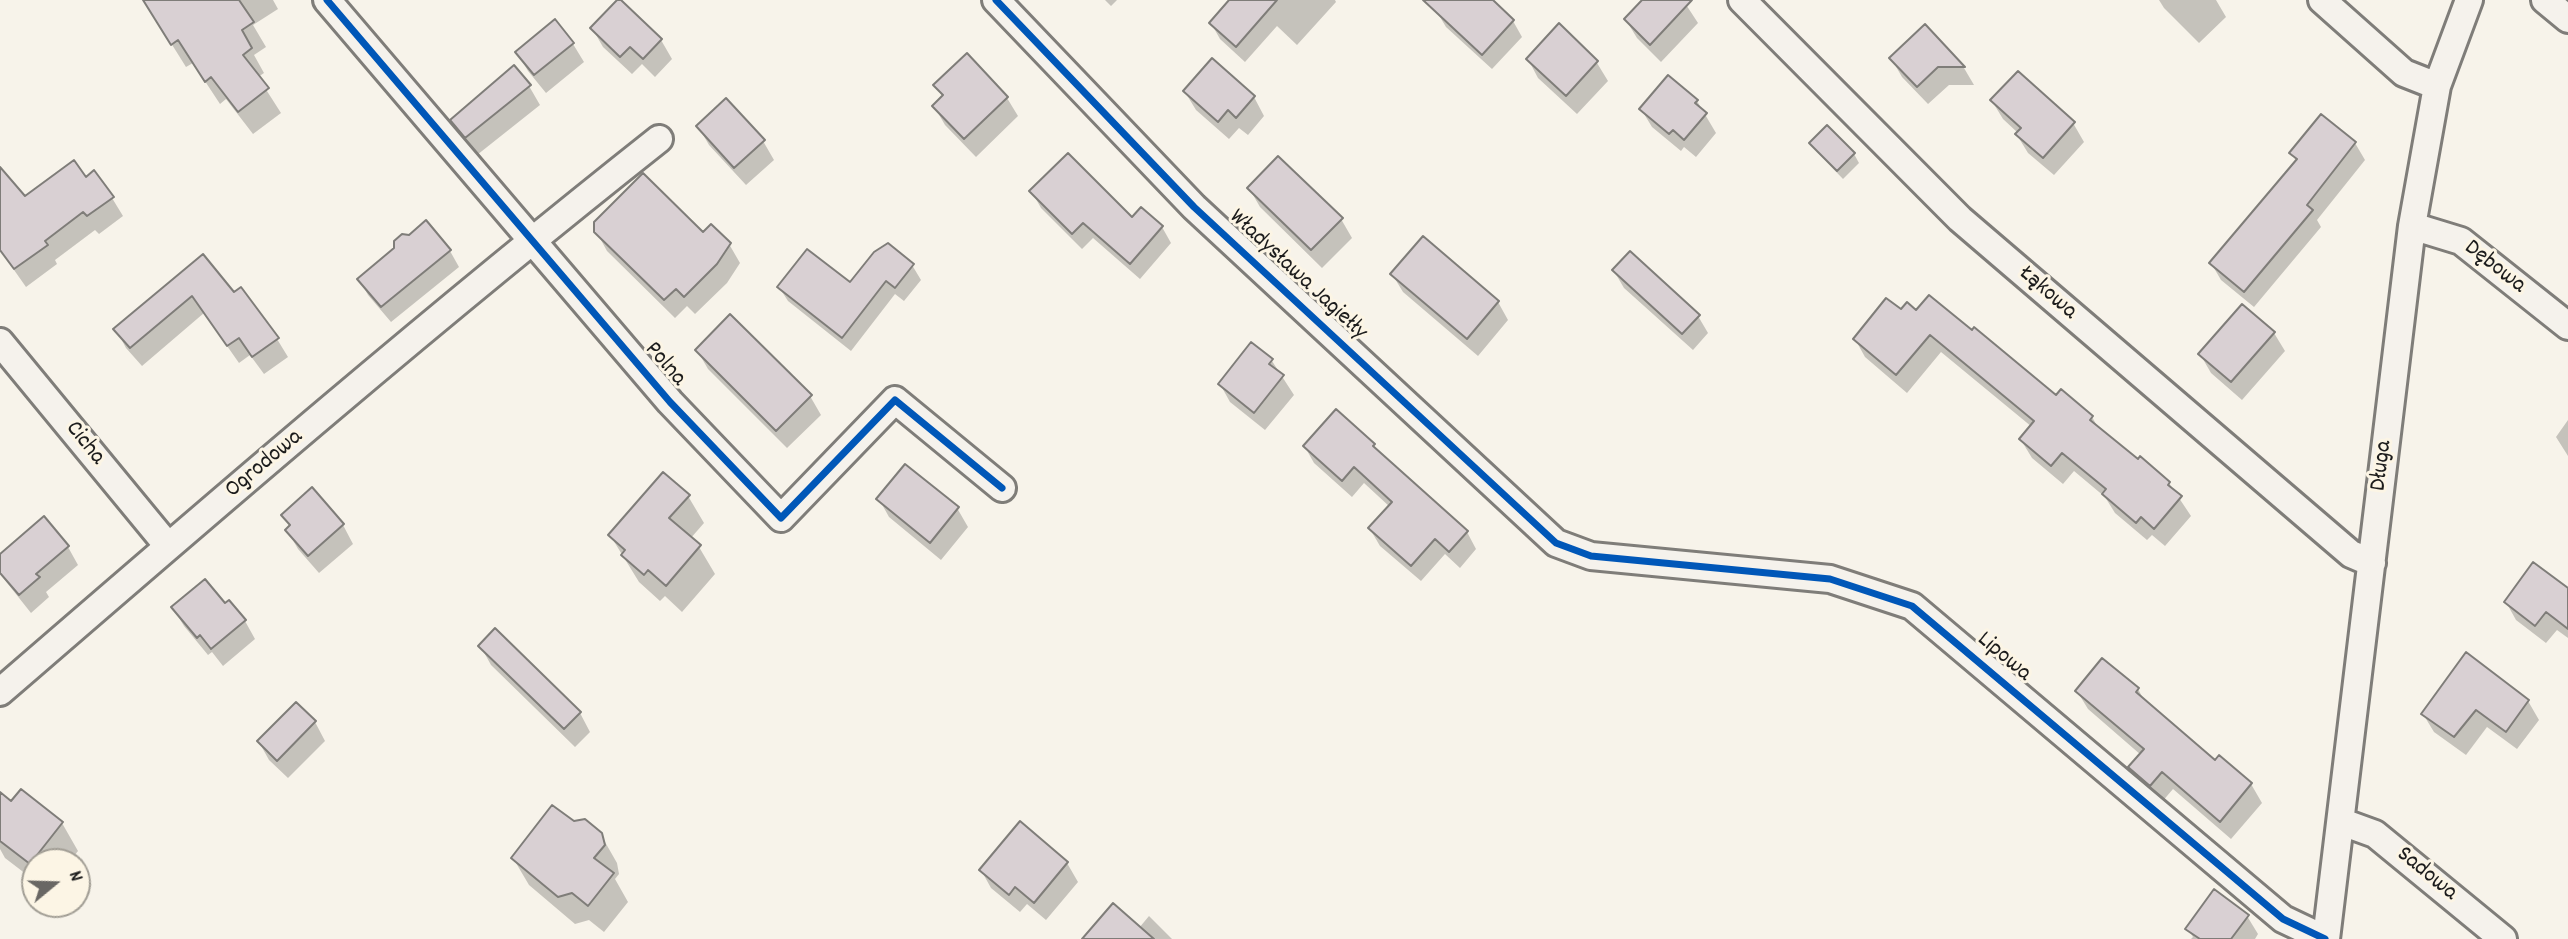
<!DOCTYPE html>
<html>
<head>
<meta charset="utf-8">
<style>
  body { margin:0 }
  #map { position:relative; width:2568px; height:939px; overflow:hidden; background:#f7f3ea; font-family:Dekko,sans-serif }
  canvas { display:block }
  .north { position:absolute; left:21px; top:848px; width:70px; height:70px; box-sizing:border-box; background:#fcf5e5; border:2px solid #a29e95; border-radius:50%; rotate:71deg; font-size:19px; font-weight:700; line-height:28px; text-align:center; color:#1c1c1c }
  .north::after { content:''; display:block; margin:auto; width:24px; height:32px; background:#696764; clip-path:polygon(50% 0,100% 100%,50% 72%,0 100%) }
</style>
</head>
<body>
<div id="map">
<canvas width="2568" height="939"></canvas>
<div class="north">N</div>
</div>
<script>
const ctx = document.querySelector('canvas').getContext('2d');
ctx.lineJoin = 'round';
function fillPath(path, color) { ctx.fillStyle = color; ctx.fill(path, 'evenodd'); }
function trace(path, color, width, dash) { ctx.strokeStyle = color; ctx.lineWidth = width; ctx.lineCap = dash ? 'butt' : 'round'; ctx.setLineDash(dash || []); ctx.stroke(path); }
function label(font, color, halo, rows, align = 'center') {
  ctx.font = font + ' Dekko,sans-serif'; ctx.lineWidth = 6; ctx.setLineDash([]); ctx.textBaseline = 'middle'; ctx.strokeStyle = halo; ctx.fillStyle = color; for (const [text, x, y, turn = 0] of rows) {
    ctx.save(); ctx.translate(x, y); ctx.rotate((+turn || 0) * Math.PI / 180); ctx.textAlign = isNaN(turn) ? turn : align; if (halo) ctx.strokeText(text, 0, 0); ctx.fillText(text, 0, 0); ctx.restore();
  }
}
const shadow = new Path2D(`
  M144 0H273L278 9 253 25 266 47 254 55 264 73 258 77 281 113 253 134 226 99 220 104 193 63 186 67Z
  M619 0 661 40 672 59 655 77 642 64 632 74 603 47 592 28Z
  M1105 0H1117L1111 6Z
  M1242 0H1335L1336 2 1297 45 1277 26 1245 62 1220 39 1211 23Z
  M1448 0H1490L1513 21 1522 37 1492 69 1446 27 1437 12Z
  M1645 0H1683L1698 23 1661 62 1637 38 1626 20Z
  M2159 0H2216L2226 17 2199 43 2164 8Z
  M1559 26 1597 63 1608 81 1577 114 1538 78 1528 59Z
  M1925 27 1964 68 1974 85H1949L1928 104 1902 77 1891 58Z
  M573 44 584 62 546 93 528 71 517 52Z
  M966 55 1007 98 1018 116 976 157 945 125 934 106 943 98 936 85Z
  M514 68 529 86 540 105 477 155 463 139 452 120Z
  M1185 92 1254 97 1264 116 1248 135 1239 128 1229 139 1196 110Z
  M1697 101 1716 133 1696 157 1684 147 1681 151 1652 127 1641 109Z
  M1992 101 2073 123 2084 142 2054 175 2028 153 2017 135 2018 133 2003 119Z
  M698 126 763 141 774 160 746 185 709 145Z
  M2355 143 2365 160 2317 220 2321 227 2254 307 2221 280 2211 263 2297 162 2291 153Z
  M1811 144 1854 154 1859 163 1843 179 1817 152Z
  M0 169 25 199 86 179 112 198 123 216 99 234 95 230 55 260 57 264 26 287 0 250Z
  M1249 188 1341 219 1352 238 1322 268 1260 207Z
  M1032 192 1162 227 1171 243 1140 279 1093 238 1082 249 1041 208Z
  M596 231 703 235 729 244 740 263 727 283 695 314 687 306 675 318 607 251Z
  M450 251 459 267 391 322 368 295 359 279Z
  M203 256 233 294 277 339 288 357 264 374 250 355 239 363 204 313 142 366 126 348 116 329Z
  M912 265 921 280 904 301 895 294 851 351 788 301 779 287 851 284Z
  M1614 271 1698 316 1708 333 1693 350 1624 288Z
  M1392 274 1498 302 1508 320 1478 356 1403 292Z
  M1901 312H1917L2092 417 2099 429 2169 483 2191 516 2165 546 2152 535 2147 540 2115 513 2105 497 2074 471 2063 484 2032 458 2021 440 2032 427 1941 352 1907 393 1865 357 1855 339Z
  M2274 333 2285 351 2242 400 2211 373 2200 354Z
  M1251 344 1272 361 1294 395 1265 430 1230 402 1220 384Z
  M697 350 810 396 821 415 787 448 708 369Z
  M2568 420V456L2556 437Z
  M1373 445 1378 453 1467 532 1476 549 1460 568 1445 554 1421 581 1380 546 1370 529 1390 507 1364 483 1352 497 1314 463 1305 447Z
  M688 496 704 523 690 539 699 547 715 574 682 612 665 596 660 601 639 582 610 535Z
  M879 499 957 508 968 527 941 560 889 517Z
  M284 515 343 525 353 544 319 573 298 549 287 530 290 526Z
  M68 547 78 565 46 592 49 597 31 613 0 574V556Z
  M2568 590V638L2557 630 2546 643 2516 620 2506 602Z
  M225 605 245 621 255 639 223 666 212 652 208 655 184 626 173 608Z
  M481 647 580 713 590 732 575 747 491 665Z
  M2467 655 2528 701 2539 720 2517 749 2487 727 2466 755 2434 732 2423 714Z
  M2138 689 2145 702 2215 763 2219 757 2251 784 2262 803 2231 839 2173 789 2161 803 2141 786 2130 768 2141 755 2088 709 2077 691Z
  M315 722 325 741 288 778 269 760 259 742Z
  M21 791 62 823 78 851 69 862H35V881L5 858 0 849V818Z
  M573 823 601 835 617 863 619 874 615 879 628 902 604 932 589 920 575 924 529 885 513 858Z
  M1020 823 1067 863 1078 882 1046 920 1027 904 1020 912 991 888 981 870Z
  M1149 916 1172 939H1084L1139 928Z
  M2247 916 2258 934 2255 939H2191L2193 937 2188 929Z`);
const building = new Path2D(`
  M143 0H239L254 22 242 30 252 48 243 55 269 88 238 112 211 77 205 82 178 40 171 45Z
  M617 0H621L662 39 643 59 630 47 620 57 590 28Z
  M1229 0H1277L1236 47 1209 23Z
  M1423 0H1493L1514 20 1482 55Z
  M1642 0H1692L1650 45 1624 19Z
  M555 19 574 43 534 75 515 52Z
  M1559 23 1598 61 1566 96 1526 59Z
  M1925 24 1965 67H1938L1917 87 1889 58Z
  M967 53 1008 97 964 139 932 106 943 95 933 85Z
  M1212 58 1255 96 1236 118 1228 110 1218 122 1183 91Z
  M514 65 531 85 465 138 450 120Z
  M2018 71 2075 122 2043 158 2015 134 2021 128 1990 100Z
  M1668 75 1698 100 1695 103 1707 113 1684 140 1673 130 1669 134 1639 109Z
  M726 98 765 140 734 168 696 126Z
  M2321 114 2356 142 2307 205 2313 210 2244 292 2209 263 2297 159 2289 153Z
  M1827 125 1855 153 1837 171 1809 143Z
  M1068 153 1132 217 1141 207 1163 226 1130 264 1083 223 1072 234 1029 191Z
  M1278 156 1343 218 1311 250 1247 188Z
  M74 160 86 177 94 170 114 197 87 216 83 212 45 241 48 245 14 269 0 250V167L25 196Z
  M643 173 703 232 711 224 731 243 717 264 684 297 676 289 664 300 594 232V222Z
  M426 220 451 250 381 307 357 279 394 248V241L402 234 409 235Z
  M1423 236 1499 301 1467 339 1390 274Z
  M888 243 914 264 895 288 886 281 842 338 777 287 807 249 850 282 874 252Z
  M1630 251 1700 315 1682 334 1612 270Z
  M203 254 234 292 241 287 279 338 252 357 239 338 227 346 192 296 130 348 113 329Z
  M1929 295 1972 330 1974 327 2056 395 2061 389 2093 416 2090 420 2138 459 2140 456 2170 482 2168 485 2182 496 2154 529 2141 517 2136 523 2102 494 2106 489 2062 453 2051 466 2019 439 2034 421 1930 335 1896 375 1853 339 1886 298 1901 309 1907 302 1916 310Z
  M2242 304 2275 332 2231 382 2198 354Z
  M730 314 812 395 776 431 695 350Z
  M1251 342 1273 359 1269 364 1284 375 1254 413 1218 384Z
  M1336 409 1375 444 1373 446 1468 531 1449 552 1435 539 1411 566 1368 528 1392 502 1354 467 1342 481 1303 446Z
  M905 464 959 507 930 543 876 499Z
  M663 472 690 495 669 518 701 545 666 586 648 570 644 575 621 555 625 550 608 535Z
  M312 487 344 524 308 556 285 530 290 525 281 515Z
  M44 516 69 546 36 574 40 577 19 595 0 573V554Z
  M2533 562 2568 588V629L2546 612 2535 626 2504 602Z
  M205 579 225 603 229 600 246 620 211 649 200 635 197 638 171 607Z
  M495 628 581 712 564 729 478 646Z
  M2466 652 2529 700 2506 732 2476 710 2454 737 2421 714Z
  M2102 658 2139 688 2136 692 2215 760 2219 755 2252 783 2220 822 2162 772 2150 786 2128 767 2144 749 2075 691Z
  M296 702 316 721 277 761 257 741Z
  M21 789 63 822 30 864 0 841V792L11 801Z
  M552 805 574 821 585 819 602 833 605 845 594 858 614 873 588 906 572 893 558 897 511 858Z
  M1020 821 1068 862 1034 903 1015 887 1009 895 979 870Z
  M2214 889 2249 915 2231 939H2200L2185 929Z
  M1113 903 1154 939H1082Z`);
const minor = new Path2D(`
  M327 0 670 402 781 518 895 400 1002 488
  M996 0 1194 207 1556 543 1591 556 1830 579 1912 606 2283 919 2325 939
  M1742 0 1960 219 2351 554 2372 563
  M2322 0 2404 73 2437 86
  M2545 0 2568 19
  M2412 226 2461 241 2568 326
  M0 342 168 546
  M0 692C217 504 434 317 659 139
  M2342 822 2375 834 2503 939
  M2326 939 2412 226 2437 86 2469 0`);
const cycleway = new Path2D(`
  M327 0 670 402 781 518 895 400 1002 488
  M996 0 1194 207 1556 543 1591 556 1830 579 1912 606 2283 919 2325 939`);
const streetNames = [
  ["Dębowa",2494,268,38],
  ["Władysława Jagiełły",1297,276,43],
  ["Łąkowa",2047,294,41],
  ["Polna",664,365,49],
  ["Cicha",84,444,51],
  ["Ogrodowa",265,465,-40],
  ["Długa",2383,466,-83],
  ["Lipowa",2003,658,40],
  ["Sadowa",2426,875,39]
];
fillPath(shadow, '#0003');
fillPath(building, '#d9d0d3');
trace(building, '#7f7d79', 2);
trace(minor, '#7f7d79', 32);
trace(minor, '#f5f2ec', 26);
trace(cycleway, '#0057b8', 7);
label('24px', '#1c1c1c', '#fcf5e5', streetNames);
</script>
</body>
</html>
